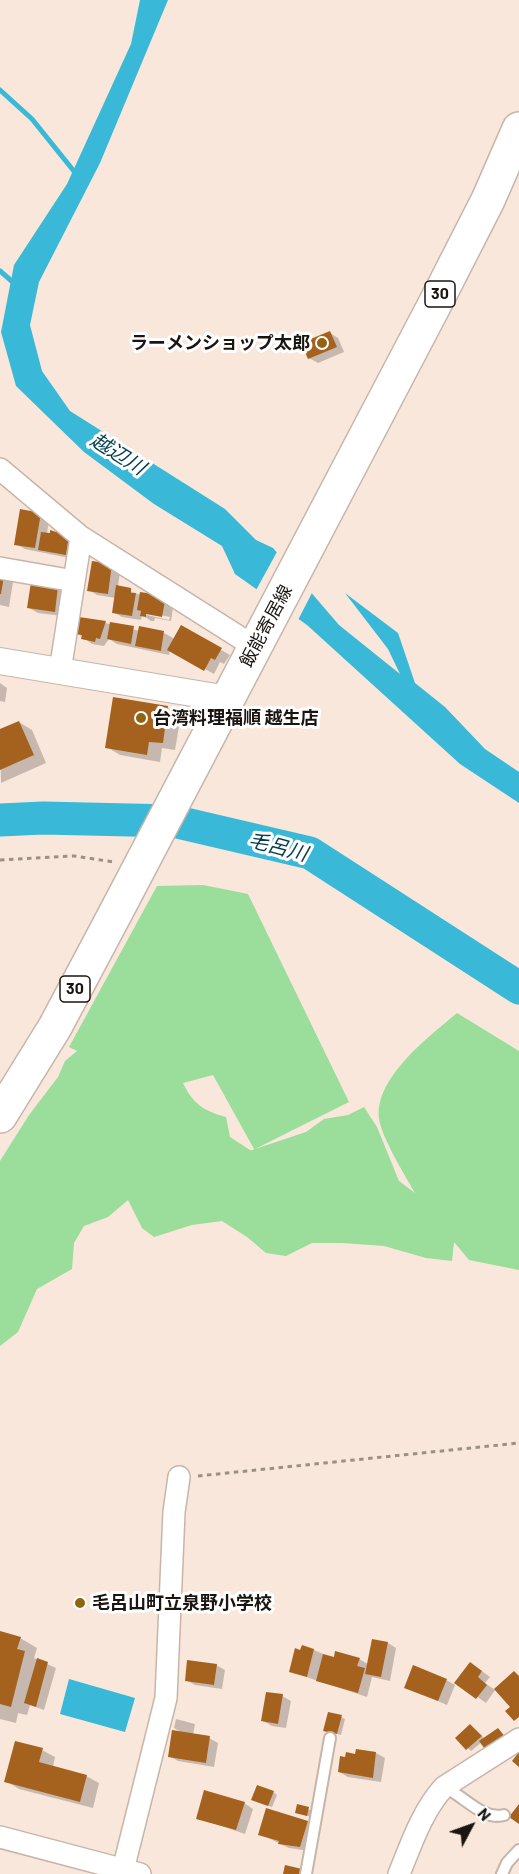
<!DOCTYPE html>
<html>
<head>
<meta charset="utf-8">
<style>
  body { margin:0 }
  #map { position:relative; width:519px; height:1874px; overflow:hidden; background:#f8e7da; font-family:Barlow,sans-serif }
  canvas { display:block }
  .north { position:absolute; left:441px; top:1796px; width:60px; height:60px; -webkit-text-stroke:4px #fff; paint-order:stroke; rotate:49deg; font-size:16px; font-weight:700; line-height:24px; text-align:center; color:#1a1510 }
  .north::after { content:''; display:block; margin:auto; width:21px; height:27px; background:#1a1510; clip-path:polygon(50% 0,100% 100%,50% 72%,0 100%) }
</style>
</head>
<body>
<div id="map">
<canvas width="519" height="1874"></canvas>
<div class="north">N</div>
</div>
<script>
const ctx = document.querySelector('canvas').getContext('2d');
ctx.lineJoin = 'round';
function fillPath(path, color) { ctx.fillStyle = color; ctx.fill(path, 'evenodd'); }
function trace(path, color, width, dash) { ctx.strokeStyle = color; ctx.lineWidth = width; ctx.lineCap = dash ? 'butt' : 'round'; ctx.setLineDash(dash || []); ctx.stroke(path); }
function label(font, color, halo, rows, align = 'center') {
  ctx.font = font + ' Barlow,"Noto Sans JP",sans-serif'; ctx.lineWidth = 6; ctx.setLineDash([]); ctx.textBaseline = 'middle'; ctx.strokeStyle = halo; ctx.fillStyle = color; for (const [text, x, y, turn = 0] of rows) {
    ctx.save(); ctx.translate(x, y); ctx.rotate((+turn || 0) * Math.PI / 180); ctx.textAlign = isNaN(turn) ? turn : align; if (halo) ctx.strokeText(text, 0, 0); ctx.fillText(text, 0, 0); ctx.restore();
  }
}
const green = new Path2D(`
  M203 885 248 894 349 1102 255 1149 306 1132 324 1119 348 1115 364 1107 377 1127 399 1181 415 1193C406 1177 381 1137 379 1118 375 1077 430 1036 457 1013L519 1051V1270L469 1260 454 1242 452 1261 426 1258 384 1246 342 1243H312L286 1256 266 1253 247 1237 222 1221 192 1225 154 1237 142 1228 128 1200 108 1217 84 1226 74 1243 72 1269 37 1289 18 1332 0 1346V1161L29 1115 58 1077 65 1061 77 1051 69 1047 157 886ZM213 1075 254 1149 253 1150H250L230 1137 226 1117C204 1111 193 1104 183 1083Z`);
const water = new Path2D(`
  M140 0H168L100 163 39 282 30 325 42 371 70 411 225 509 256 540 273 548 339 625 400 674 388 649 345 593 398 633 415 683 445 707 485 749 519 772V803L460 764 307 625 235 574 222 546 154 504 84 452 16 386 1 332 14 265 67 184 131 44Z
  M69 1679 135 1698 125 1732 60 1714Z`);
const pier = new Path2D(`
  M278 550 313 591 297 622 255 592Z`);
const shadow = new Path2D(`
  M330 333 338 338 344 352 318 363 309 358Z
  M21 511 49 519 47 533H61L77 543 74 559 25 549 16 544Z
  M93 563 120 571 118 587 141 595 158 596 173 607 171 621 155 618 154 621H151L142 615 141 620 122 617 113 612 116 598 97 595 89 590ZM140 611 170 617 169 620 147 615Z
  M0 576 13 582 9 607 0 605Z
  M58 587 67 592 63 616 38 613 29 608Z
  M105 623 140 631V628L164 633 175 639 181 627 230 655 224 664 220 662 214 674 170 650 169 655 117 644 109 639 104 646 92 644 77 633Z
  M0 683 7 688 5 702 0 701Z
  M114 699 168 708 181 715 175 750 162 748 160 762 120 755 107 747Z
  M19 722 32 730 46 763 1 783 0 731Z
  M0 1633 20 1638 37 1648 34 1658 56 1668 44 1710 30 1705 27 1715 18 1713 16 1723 0 1719Z
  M388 1643 396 1648 390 1681 372 1677 367 1697 291 1672 314 1650 335 1659H359L368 1664Z
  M216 1665 225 1670 222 1689 195 1685 186 1680Z
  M479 1669 490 1677 485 1683 495 1690 486 1703 456 1682Z
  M446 1680 455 1685 447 1705 406 1687Z
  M282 1696 291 1701 286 1728 272 1726 263 1721Z
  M341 1717 345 1719 341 1735 325 1730Z
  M176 1719 195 1724 193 1735 209 1738 218 1743 214 1767 178 1761 169 1756 183 1733 174 1728Z
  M470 1725 485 1739 498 1729 509 1741 482 1742 471 1751 457 1738Z
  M42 1750 55 1757 53 1767 86 1776 99 1783 93 1808 19 1789 6 1781Z
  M357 1750 376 1753 385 1758 381 1782 348 1777 339 1772 357 1755Z
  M273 1792 277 1795 272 1807 257 1802Z
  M244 1803 253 1809 245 1834 198 1818Z
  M298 1806 313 1811 311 1817 301 1814Z
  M307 1822 316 1827 309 1851 289 1848 260 1834Z`);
const stream = new Path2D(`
  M0 90 32 119 77 175
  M0 271 15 284`);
const river = new Path2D(`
  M0 820 43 818 173 821 310 853 519 988`);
const building = new Path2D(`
  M330 331 337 347 308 359 301 343Z
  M20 509 41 513 35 548 14 545Z
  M50 530 69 536 66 555 38 550 41 532 50 533Z
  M92 561 112 564 108 594 87 591Z
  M0 575 4 576 1 594H0Z
  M31 582 58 586 55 612 27 608Z
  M116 585 131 588V593H136L132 616 112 613Z
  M140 592 159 595 158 599 165 601 162 617 146 614V617L140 616 141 611 137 610Z
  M79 617 106 621 100 639 96 638 95 642 81 639 82 635 75 634Z
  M110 622 134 626 131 644 107 639Z
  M181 625 222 648 215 660 211 658 204 671 167 650Z
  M139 626 164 631 161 651 135 646Z
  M113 697 168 706 163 743 149 742 147 755 105 748Z
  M19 721 34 755 0 770V729Z
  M0 1631 21 1637 17 1649 25 1651 11 1707 0 1704Z
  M372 1639 388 1642 381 1677 365 1674Z
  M302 1645 314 1649 307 1677 289 1672 295 1648 300 1650Z
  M335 1651 360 1658 357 1666 365 1668 358 1693 316 1681 323 1654 334 1657Z
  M37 1658 48 1662 36 1707 24 1703Z
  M187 1660 217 1664 214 1685 185 1681Z
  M470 1662 482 1671 478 1677 487 1685 476 1699 454 1683Z
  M413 1665 447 1679 438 1701 404 1688Z
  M514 1671 519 1676V1717L514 1721 505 1711 510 1707 494 1689Z
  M266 1692 283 1694 278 1724 261 1721Z
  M328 1712 342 1715 337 1734 323 1731Z
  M470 1724 482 1736 466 1750 455 1738Z
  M498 1728 506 1738 487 1752 479 1741Z
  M172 1730 210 1736 206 1763 168 1757Z
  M15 1741 43 1748 39 1762 87 1775 80 1802 4 1782Z
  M356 1749 376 1752 373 1778 338 1772 340 1756 345 1757 346 1752 355 1754Z
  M519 1752V1767L512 1761Z
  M257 1785 274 1791 268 1806 251 1800Z
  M204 1790 245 1802 236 1830 196 1819Z
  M297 1804 309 1807 307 1816 295 1813Z
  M519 1804V1824L509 1817Z
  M266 1808 308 1821 300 1847 278 1844 279 1841 258 1835Z
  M285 1865 302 1869 301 1874H283Z`);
const path = new Path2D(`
  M0 860 74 856 114 862
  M198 1476 519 1443`);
const service = new Path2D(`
  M444 1787C463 1795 483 1821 504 1815
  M306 1874 330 1738
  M502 1874 507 1863 519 1850`);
const minor = new Path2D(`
  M0 469 81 537 255 647
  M0 568 74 581
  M60 671 81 537
  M0 1837 140 1874
  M122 1874 166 1698 174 1512 179 1477
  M399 1874C411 1845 422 1811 444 1787L519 1739`);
const tertiary = new Path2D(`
  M0 661 228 699`);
const primary = new Path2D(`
  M0 1116 55 1027 115 914 437 300 488 200 519 129`);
const markers = [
  [322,343,6,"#91650f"],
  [141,718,6,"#91650f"],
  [80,1603,6,"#91650f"]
];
const shields = [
  [440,294,30],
  [75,989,30]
];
const shieldNames = [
  ["30",440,294],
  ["30",75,989]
];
const poiNames = [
  ["ラーメンショップ太郎",310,343,"right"],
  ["台湾料理福順 越生店",153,718],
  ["毛呂山町立泉野小学校",92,1603]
];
const streetNames = [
  ["飯能寄居線",266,626,-62]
];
const waterNames = [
  ["越辺川",118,454,32],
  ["毛呂川",278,847,15]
];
fillPath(green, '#9bdd9b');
fillPath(water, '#39b8d8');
fillPath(pier, '#f8e7da');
fillPath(shadow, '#0003');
trace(stream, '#39b8d8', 5);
trace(river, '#39b8d8', 33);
fillPath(building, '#a4621e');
trace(service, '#c6b6a9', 14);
trace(minor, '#c6b6a9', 24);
trace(tertiary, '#c6b6a9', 28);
trace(primary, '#c6b6a9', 36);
trace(path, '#9c9086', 3, [4.5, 4.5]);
trace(service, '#fff', 10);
trace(minor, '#fff', 21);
trace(tertiary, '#fff', 26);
trace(primary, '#fff', 33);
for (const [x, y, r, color] of markers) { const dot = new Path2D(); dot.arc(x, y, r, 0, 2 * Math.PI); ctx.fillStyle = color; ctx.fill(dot); trace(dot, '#fff', 2); }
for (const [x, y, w] of shields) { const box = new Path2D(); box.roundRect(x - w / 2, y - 13, w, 26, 4.5); ctx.fillStyle = '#fff'; ctx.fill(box); trace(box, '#1a1510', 1.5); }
label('bold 16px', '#1a1510', null, shieldNames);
label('bold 18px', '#1a1510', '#fff', poiNames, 'left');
label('18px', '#1a1510', '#fff', streetNames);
label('italic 20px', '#033d4a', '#fff', waterNames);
</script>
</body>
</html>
